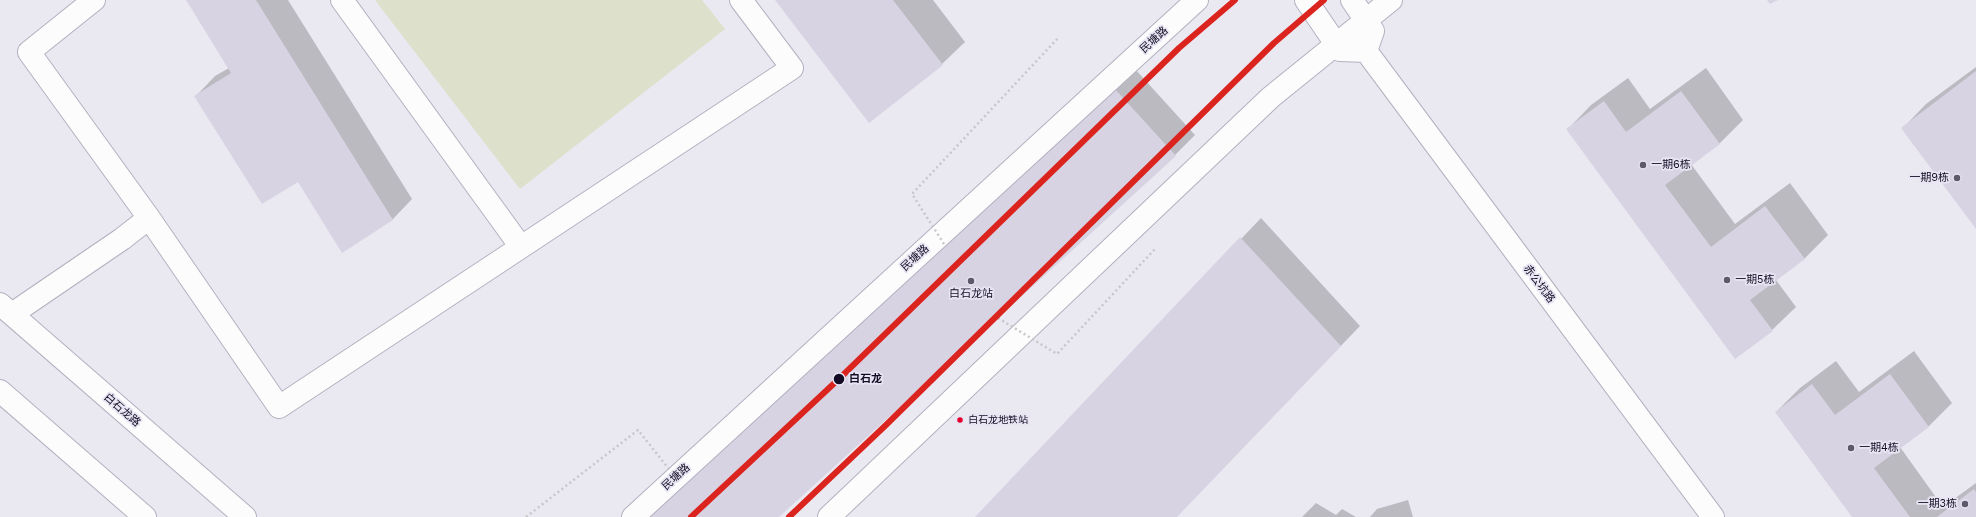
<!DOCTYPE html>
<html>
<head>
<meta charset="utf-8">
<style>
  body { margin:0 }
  canvas { display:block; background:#eae8f0 }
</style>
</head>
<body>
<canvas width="1976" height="517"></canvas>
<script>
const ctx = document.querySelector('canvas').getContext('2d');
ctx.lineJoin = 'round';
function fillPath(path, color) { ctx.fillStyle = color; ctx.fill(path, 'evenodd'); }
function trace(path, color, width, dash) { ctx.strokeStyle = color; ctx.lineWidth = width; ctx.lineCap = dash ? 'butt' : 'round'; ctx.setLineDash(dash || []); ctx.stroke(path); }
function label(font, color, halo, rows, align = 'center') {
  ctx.font = font + ' "Work Sans","Noto Sans SC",sans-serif'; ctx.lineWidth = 3.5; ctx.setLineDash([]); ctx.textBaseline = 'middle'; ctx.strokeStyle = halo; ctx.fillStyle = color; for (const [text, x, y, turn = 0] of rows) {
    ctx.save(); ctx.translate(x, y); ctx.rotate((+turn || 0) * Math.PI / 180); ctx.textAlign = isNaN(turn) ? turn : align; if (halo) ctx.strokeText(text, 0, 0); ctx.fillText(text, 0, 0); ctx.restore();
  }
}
const green = new Path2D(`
  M375 0H702L725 29 520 189Z`);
const shadow = new Path2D(`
  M187 0H288L412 199 393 219 342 251 298 180 196 96 215 76 229 68Z
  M776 0H933L965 42 942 64Z
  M1976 67V227L1903 128 1926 104Z
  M1706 68 1743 120 1720 143 1691 164 1735 224 1790 183 1828 235 1804 259 1776 280 1796 307 1772 330 1568 129 1591 105 1628 78 1650 109Z
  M1135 69 1195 135 1175 155 777 517H643Z
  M1261 218 1360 326 1176 517H977Z
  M1914 351 1952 403 1928 427 1900 447 1943 507 1976 483V517H1854L1776 412 1800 388 1836 361 1859 392Z
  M1408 500 1413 517H1370L1377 509Z
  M1316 503 1336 515 1342 509 1356 517H1302Z`);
const building = new Path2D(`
  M186 0H256L393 220 342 253 298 182 262 204 194 96 231 73Z
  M775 0H893L943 65 869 123Z
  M1767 0H1778L1770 4Z
  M1976 71V229L1901 128Z
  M1114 88 1176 156 779 517H643Z
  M1681 91 1720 144 1665 185 1711 247 1765 206 1805 259 1750 300 1773 331 1735 359 1566 129 1604 101 1626 132Z
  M1240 237 1341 346 1177 517H975Z
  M1890 374 1929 427 1874 468 1910 517H1852L1775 412 1812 384 1835 415Z
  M1974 489 1976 492V517H1937Z`);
const minor = new Path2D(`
  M94 0 29 52 149 218 279 407 792 68 741 0
  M342 0 521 247
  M12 314 122 239 149 218`);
const tertiary = new Path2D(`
  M1306 0 1340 50 1366 51
  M1352 0 1373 31 1366 51
  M1366 51 1713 517`);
const secondary = new Path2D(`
  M0 304 245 517
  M0 391 145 517
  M633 517 1197 0
  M829 517 1271 97 1391 0`);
const pathBridge = new Path2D(`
  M944 244 912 194 1059 37
  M998 318 1057 354 1155 249
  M526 517 638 430 680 483`);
const metro1 = new Path2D(`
  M691 517 842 376 1179 48 1235 0
  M789 517 886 425 1274 43 1324 0`);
const markers = [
  [1643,165,4,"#5e596b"],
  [1957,178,4,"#5e596b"],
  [1727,280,4,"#5e596b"],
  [971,281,4,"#5e596b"],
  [839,379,6,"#130c24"],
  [960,420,3.5,"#e4002b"],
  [1851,448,4,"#5e596b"],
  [1965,504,4,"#5e596b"]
];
const busNames = [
  ["白石龙地铁站",968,420]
];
const streetNames = [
  ["民塘路",1154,40,-42],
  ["民塘路",915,258,-42],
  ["赤公坑路",1539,284,53],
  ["白石龙路",122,410,41],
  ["民塘路",676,477,-42]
];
const poiNames = [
  ["一期6栋",1651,165],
  ["一期9栋",1949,178,"right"],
  ["一期5栋",1735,280],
  ["白石龙站",971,294,"center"],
  ["一期4栋",1859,448],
  ["一期3栋",1957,504,"right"]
];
const stopNames = [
  ["白石龙",849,379]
];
fillPath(green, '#dde0ca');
fillPath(shadow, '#0003');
fillPath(building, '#d7d3e3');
trace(minor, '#b4b0c0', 24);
trace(tertiary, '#b4b0c0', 24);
trace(secondary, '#b4b0c0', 24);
trace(minor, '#fcfcfd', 22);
trace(tertiary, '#fcfcfd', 22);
trace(secondary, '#fcfcfd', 22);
trace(pathBridge, '#c7c7cb', 2.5, [2, 3]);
trace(metro1, '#dc241f', 6);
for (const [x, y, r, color] of markers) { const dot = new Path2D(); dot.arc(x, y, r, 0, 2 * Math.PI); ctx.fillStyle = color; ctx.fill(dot); trace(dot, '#e8e5f3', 1.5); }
label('10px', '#130c24', '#e8e5f3', busNames, 'left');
label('11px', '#130c24', '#e8e5f3', streetNames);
label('11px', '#130c24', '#e8e5f3', poiNames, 'left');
label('bold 11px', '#130c24', '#e8e5f3', stopNames, 'left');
</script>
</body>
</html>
